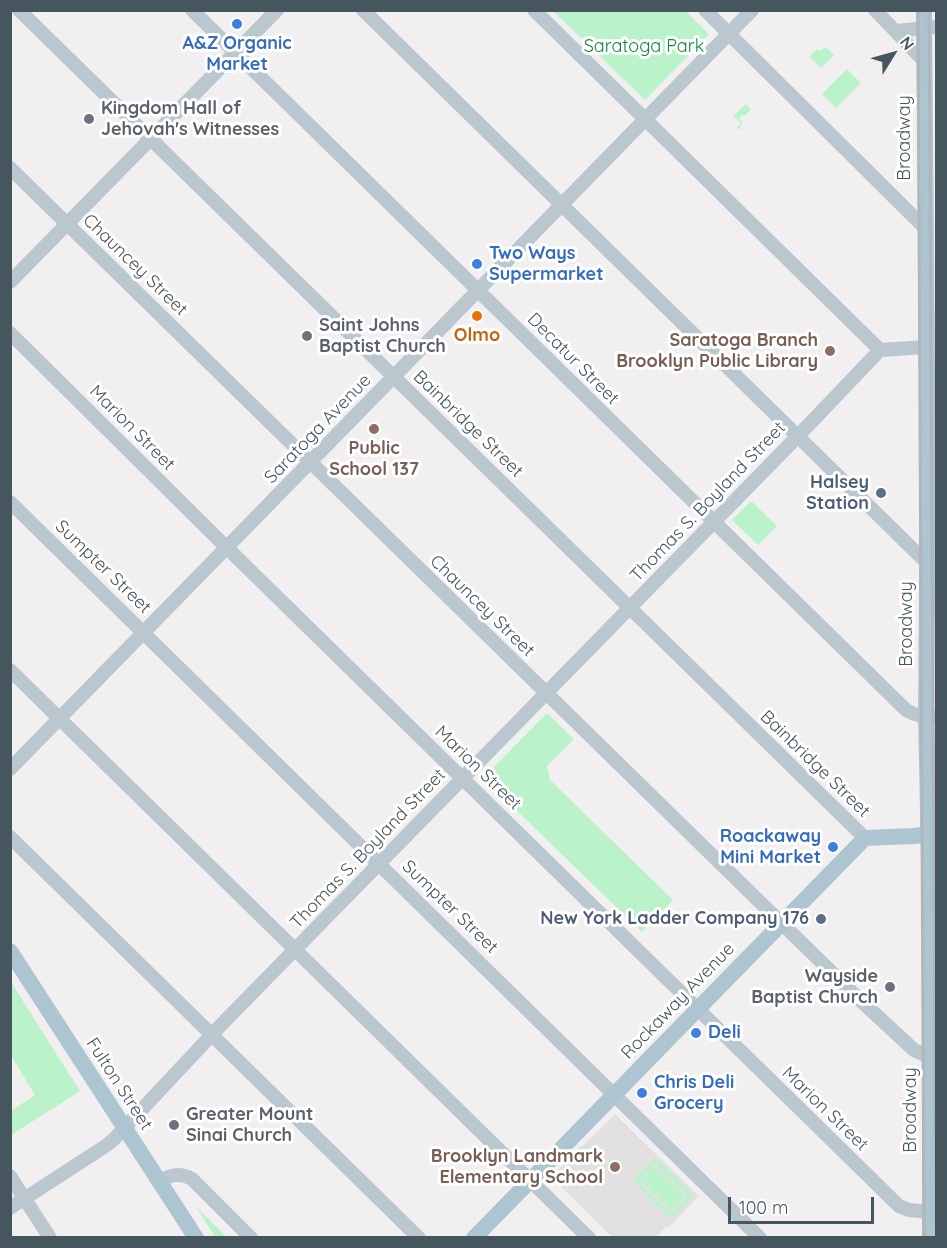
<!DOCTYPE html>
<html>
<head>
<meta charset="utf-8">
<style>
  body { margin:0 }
  #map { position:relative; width:947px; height:1248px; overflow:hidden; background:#f2eff0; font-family:Quicksand,sans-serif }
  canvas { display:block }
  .frame { position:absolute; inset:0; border:12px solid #46565f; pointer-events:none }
  .north { position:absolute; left:863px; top:24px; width:60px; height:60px; -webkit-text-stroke:4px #fff; paint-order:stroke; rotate:53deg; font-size:16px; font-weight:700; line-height:24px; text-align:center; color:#46565f }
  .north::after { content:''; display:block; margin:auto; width:21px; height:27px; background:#46565f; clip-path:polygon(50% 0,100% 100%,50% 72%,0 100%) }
  .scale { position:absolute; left:728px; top:1197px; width:146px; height:27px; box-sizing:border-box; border:3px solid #46565f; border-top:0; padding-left:8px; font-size:18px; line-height:21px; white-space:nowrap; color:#46565f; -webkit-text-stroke:4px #fff; paint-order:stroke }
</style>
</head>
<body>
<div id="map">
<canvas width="947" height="1248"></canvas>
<div class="frame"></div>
<div class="north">N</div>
<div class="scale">100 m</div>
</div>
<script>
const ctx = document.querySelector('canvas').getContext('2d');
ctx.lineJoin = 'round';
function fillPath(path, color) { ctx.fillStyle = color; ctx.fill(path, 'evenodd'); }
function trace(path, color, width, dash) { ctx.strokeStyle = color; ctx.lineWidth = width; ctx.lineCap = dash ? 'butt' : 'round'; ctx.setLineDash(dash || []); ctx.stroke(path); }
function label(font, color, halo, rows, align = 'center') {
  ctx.font = font + ' Quicksand,sans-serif'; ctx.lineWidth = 6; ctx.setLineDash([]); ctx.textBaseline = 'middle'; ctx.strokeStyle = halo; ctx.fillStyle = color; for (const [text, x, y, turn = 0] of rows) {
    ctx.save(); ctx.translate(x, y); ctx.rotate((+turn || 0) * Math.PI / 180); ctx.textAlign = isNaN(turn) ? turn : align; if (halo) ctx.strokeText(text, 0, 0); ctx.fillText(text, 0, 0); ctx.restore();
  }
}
const education = new Path2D(`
  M615 1114 699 1196 668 1228 666 1227 656 1237H612L551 1177Z`);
const green = new Path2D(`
  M553 11H685L709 34 645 100Z
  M826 47 834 55 821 68 809 57 817 49 819 51Z
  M847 69 861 83 836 108 822 94Z
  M746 104 751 109 745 116 743 115 739 119 743 122 739 130 737 128 741 123 733 116Z
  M751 501 777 526 758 545 732 520Z
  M547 713 574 739 547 766 550 780 673 900 642 932 483 778Z
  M11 982 80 1091 11 1135V1111L35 1095 11 1056Z
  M581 1146 593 1158 583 1168 571 1156Z
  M655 1160 660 1162 691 1193V1199L673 1217 667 1216 635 1183 636 1178 652 1161ZM656 1164 687 1195V1197L672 1213 669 1212 639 1182 653 1165Z
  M654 1167 685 1196 671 1210 641 1180Z
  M196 1207 227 1237H215Z`);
const minor = new Path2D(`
  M19 10 865 838
  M192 10 906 710C916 716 925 717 936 717
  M363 10 926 562
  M534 10 880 350
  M705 10 925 228
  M875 10 924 61
  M896 31 936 27
  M10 168 860 1000 914 1050 930 1057H936
  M10 282 277 10
  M10 333 218 539 899 1206 909 1210 930 1212
  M10 502 760 1238
  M10 670 589 1238
  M10 769 752 10
  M10 837 419 1238
  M10 1176 50 1238
  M159 1181C171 1175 180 1172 192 1179L251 1238
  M10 1208 107 1145 115 1138 220 1026 798 436 880 350 927 347`);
const major = new Path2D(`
  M924 10 927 372V602L926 717 931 948 930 1238
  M10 951 196 1238
  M474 1238 865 838 914 836 936 833`);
const rail = new Path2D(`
  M918 10 924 1238
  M929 10 936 1238`);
const markers = [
  [237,24,6,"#3f7fe0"],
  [89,119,6,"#6b7280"],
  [477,264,6,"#3f7fe0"],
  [477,316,6,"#e8710a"],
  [307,336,6,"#6b7280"],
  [830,351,6,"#8d6e63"],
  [374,429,6,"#8d6e63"],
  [881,493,6,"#5c6f8a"],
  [833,847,6,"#3f7fe0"],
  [821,919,6,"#5c6f8a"],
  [890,987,6,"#6b7280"],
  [696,1033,6,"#3f7fe0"],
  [642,1093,6,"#3f7fe0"],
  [174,1125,6,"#6b7280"],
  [615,1167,6,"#8d6e63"]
];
const shopNames = [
  ["A&Z Organic",237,44,"center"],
  ["Market",237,65,"center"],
  ["Two Ways",489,254],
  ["Supermarket",489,275],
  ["Roackaway",821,837,"right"],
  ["Mini Market",821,858,"right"],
  ["Deli",708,1033],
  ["Chris Deli",654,1083],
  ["Grocery",654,1104]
];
const parkNames = [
  ["Saratoga Park",644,47]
];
const worshipNames = [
  ["Kingdom Hall of",101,109],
  ["Jehovah's Witnesses",101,130],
  ["Saint Johns",319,326],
  ["Baptist Church",319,347],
  ["Wayside",878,977,"right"],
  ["Baptist Church",878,998,"right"],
  ["Greater Mount",186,1115],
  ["Sinai Church",186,1136]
];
const streetNames = [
  ["Broadway",905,138,-90],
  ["Chauncey Street",135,265,44],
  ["Decatur Street",573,359,45],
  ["Bainbridge Street",468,424,44],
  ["Marion Street",132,428,45],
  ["Saratoga Avenue",318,429,-46],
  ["Thomas S. Boyland Street",708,502,-46],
  ["Sumpter Street",103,567,44],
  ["Chauncey Street",482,606,44],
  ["Broadway",907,624,-90],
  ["Bainbridge Street",815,764,44],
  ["Marion Street",478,768,44],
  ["Thomas S. Boyland Street",368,849,-46],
  ["Sumpter Street",450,907,44],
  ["Rockaway Avenue",678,1001,-46],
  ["Fulton Street",119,1084,57],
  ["Marion Street",825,1109,44],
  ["Broadway",911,1110,-90]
];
const foodNames = [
  ["Olmo",477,336]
];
const educationNames = [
  ["Saratoga Branch",818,341],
  ["Brooklyn Public Library",818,362],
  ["Public",374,449,"center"],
  ["School 137",374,470,"center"],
  ["Brooklyn Landmark",603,1157],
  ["Elementary School",603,1178]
];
const serviceNames = [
  ["Halsey",869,483],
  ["Station",869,504],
  ["New York Ladder Company 176",809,919]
];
fillPath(education, '#e3e0e2');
fillPath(green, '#baf3c9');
trace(minor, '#bac7ce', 14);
trace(major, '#adc4d1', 16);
trace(rail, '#b1b6bb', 3);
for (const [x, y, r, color] of markers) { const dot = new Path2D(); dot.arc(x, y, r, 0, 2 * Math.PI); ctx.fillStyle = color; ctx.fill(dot); trace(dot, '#fff', 2); }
label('bold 18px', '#366cbe', '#fff', shopNames, 'left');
label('18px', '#0f883b', '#fff', parkNames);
label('bold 18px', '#5b616d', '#fff', worshipNames, 'left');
label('18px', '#46565f', '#fff', streetNames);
label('bold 18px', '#c56008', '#fff', foodNames);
label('bold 18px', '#785e54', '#fff', educationNames, 'right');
label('bold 18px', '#4e5e75', '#fff', serviceNames, 'right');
</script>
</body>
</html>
